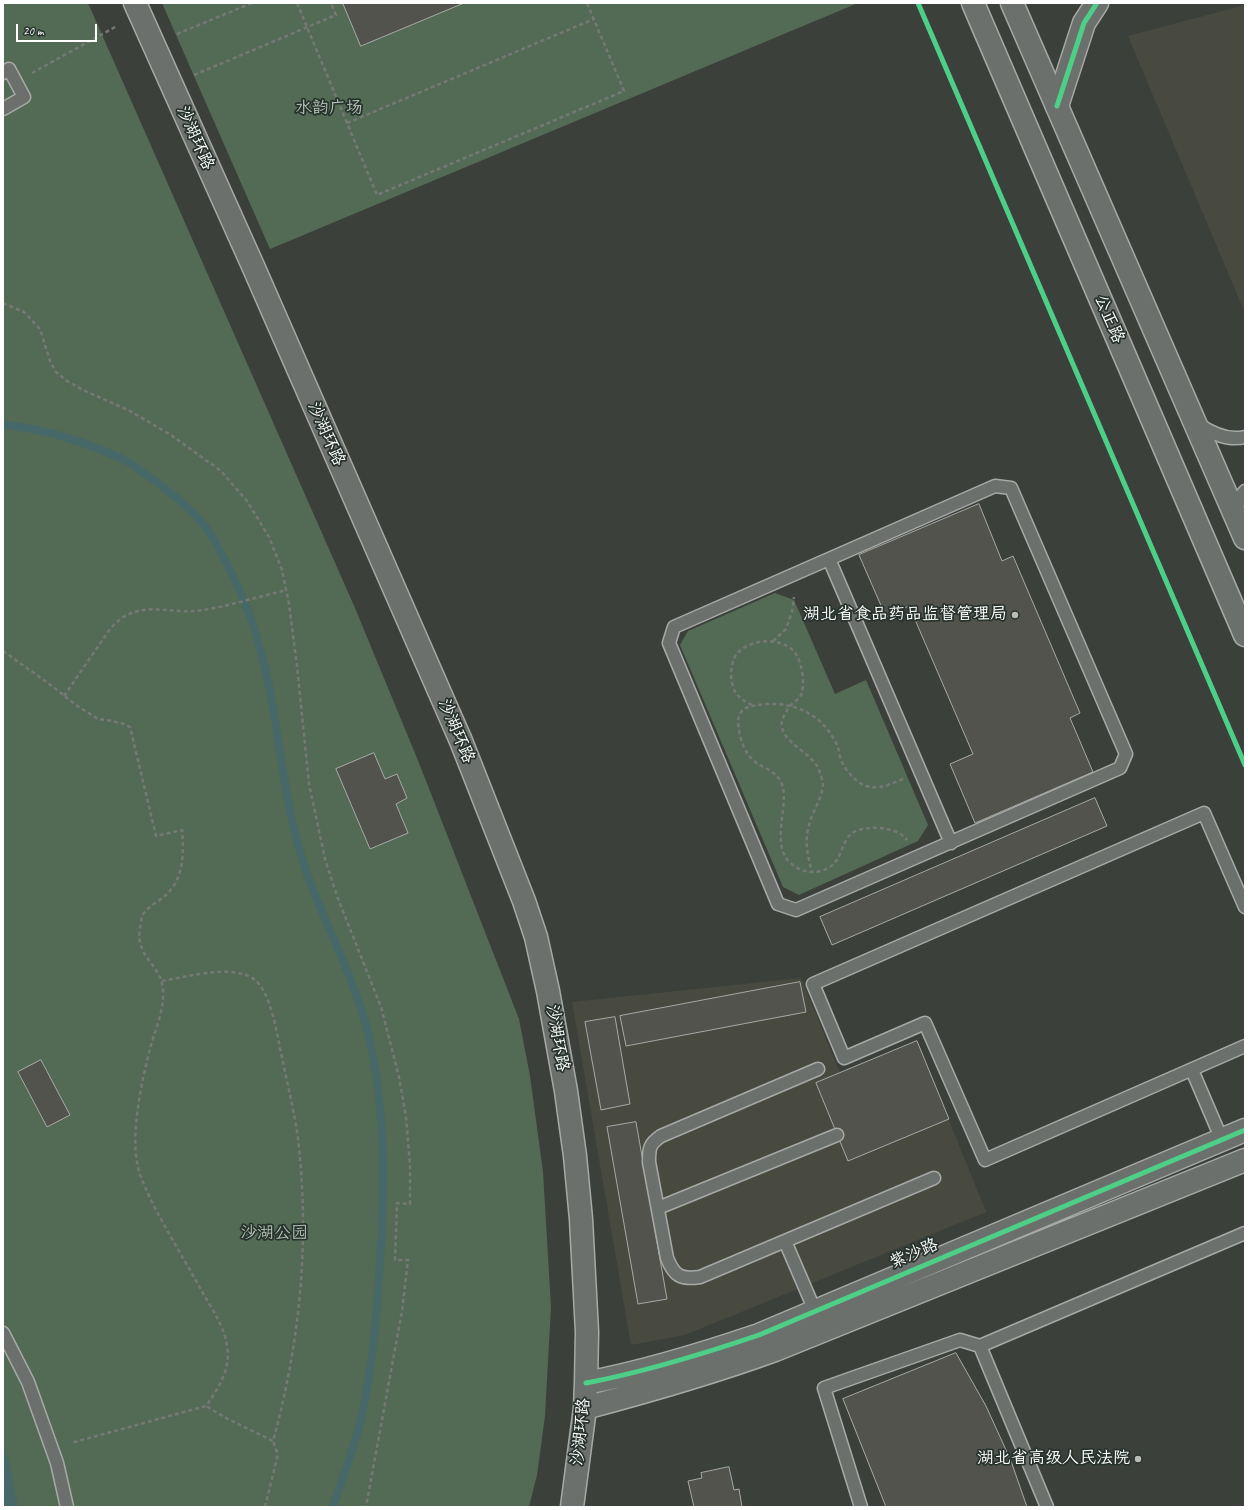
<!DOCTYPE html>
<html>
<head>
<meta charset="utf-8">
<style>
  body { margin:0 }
  #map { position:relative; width:1248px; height:1510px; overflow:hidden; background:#3c403b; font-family:Caveat,sans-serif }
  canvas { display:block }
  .frame { position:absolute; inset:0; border:4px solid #fff; pointer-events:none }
  .scale { position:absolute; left:16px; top:24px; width:81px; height:18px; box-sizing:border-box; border:2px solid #fff; border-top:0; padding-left:5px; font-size:12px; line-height:14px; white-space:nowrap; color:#fff; -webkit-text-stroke:3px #26332d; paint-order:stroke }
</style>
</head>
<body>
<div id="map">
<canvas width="1248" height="1510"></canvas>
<div class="frame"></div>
<div class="scale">20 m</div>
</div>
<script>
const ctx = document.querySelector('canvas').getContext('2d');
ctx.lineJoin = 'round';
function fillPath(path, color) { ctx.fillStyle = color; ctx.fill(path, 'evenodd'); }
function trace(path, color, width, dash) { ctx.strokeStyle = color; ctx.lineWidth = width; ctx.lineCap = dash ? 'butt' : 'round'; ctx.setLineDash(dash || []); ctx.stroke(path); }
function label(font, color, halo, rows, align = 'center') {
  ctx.font = font + ' Caveat,"LXGW WenKai TC",sans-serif'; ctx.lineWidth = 3.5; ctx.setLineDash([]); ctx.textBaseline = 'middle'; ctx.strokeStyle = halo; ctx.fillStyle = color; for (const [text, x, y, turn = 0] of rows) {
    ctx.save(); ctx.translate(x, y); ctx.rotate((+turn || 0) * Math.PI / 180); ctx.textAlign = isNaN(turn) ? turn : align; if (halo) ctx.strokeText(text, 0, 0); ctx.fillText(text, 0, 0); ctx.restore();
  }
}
const built = new Path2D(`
  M1245 5V313L1128 36Z
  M801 978 840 1073 917 1041 986 1212 685 1335 631 1345 572 1002Z`);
const green = new Path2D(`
  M3 3H88L355 608 419 763 519 1019 530 1076 543 1172 551 1307 545 1416 537 1475 529 1507H3Z
  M162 3H858L270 249Z
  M775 593 794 600 835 694 866 680 928 825 918 841 799 895 783 887 680 645 688 631Z`);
const water = new Path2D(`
  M3 1444 10 1465 18 1507H3Z`);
const stream = new Path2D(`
  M3 425C39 428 73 438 106 452 113 455 121 458 128 462 136 466 142 472 149 477 166 489 183 502 197 517 211 532 221 552 230 570 254 616 267 668 275 719 281 759 286 798 296 837 312 902 348 960 366 1025 385 1096 384 1170 381 1243 378 1303 374 1364 360 1423 353 1452 342 1480 333 1507`);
const building = new Path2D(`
  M343 3H464L361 46Z
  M979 504 1002 561 1013 556 1080 713 1070 718 1093 772 975 823 950 764 973 754 916 622 909 606 886 617 859 555Z
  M374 753 385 779 397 774 407 798 396 804 408 833 370 849 336 769Z
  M1095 798 1107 826 832 945 820 917Z
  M800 982 806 1012 626 1046 620 1016Z
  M615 1017 630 1104 601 1110 585 1022Z
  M917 1041 949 1119 848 1161 816 1083Z
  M41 1060 70 1115 47 1127 18 1072Z
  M636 1122 667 1299 638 1304 607 1127Z
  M956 1353 986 1406 1011 1461 1027 1507H886L843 1399Z
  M729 1467 734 1490 739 1489 742 1507H694L688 1481 702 1478 701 1473Z`);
const path = new Path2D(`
  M297 3 377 195 624 91 587 3
  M177 34 252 3
  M32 73 117 26
  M194 75 336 15 331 3
  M347 123 594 19
  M3 303 24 312 40 329 50 361 56 372 67 381 83 390 130 411 171 435 221 471 247 501 269 537 282 570 289 604 297 666 309 784 325 859 337 896 381 1007 399 1077 406 1117 410 1165V1204L397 1203 395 1260H408L402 1311 366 1507
  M773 641 786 629 792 612 794 597
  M3 651 48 683 76 705 98 719 112 721 124 724 130 727 156 836 182 830C184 853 184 878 166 895 159 901 147 907 142 916 141 919 141 925 140 928 135 958 162 964 163 991 164 1011 155 1030 150 1049 142 1079 131 1132 137 1162 139 1175 145 1187 151 1200 166 1230 184 1259 200 1288 213 1311 232 1336 227 1364 224 1380 215 1393 206 1406L71 1443
  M64 696 110 629C138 596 169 616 203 610 230 606 260 596 287 590
  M752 705C746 702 740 699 736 693 729 683 730 664 736 655 749 637 787 636 797 656 802 665 806 687 800 697 798 700 793 702 791 705 788 708 783 717 782 721 778 743 815 752 820 773 821 776 823 781 823 785 822 799 812 812 809 825 804 844 808 855 812 873
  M903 779C888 785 875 792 860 783 852 778 845 769 841 760 839 754 839 748 836 743 822 715 797 703 767 704 759 705 753 705 746 708 741 710 738 716 738 722 739 737 744 755 758 764 765 768 775 772 780 780 791 798 774 832 784 854 787 862 797 869 805 871 816 874 832 870 838 858 842 851 844 840 851 834 863 824 898 826 907 840
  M162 981C187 977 234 963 255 980 271 993 277 1034 281 1053 287 1082 294 1110 298 1139 310 1241 300 1343 273 1441L226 1418 206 1406
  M265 1507 277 1458V1452L273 1441`);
const lane = new Path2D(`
  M3 73 9 69 24 97 3 109
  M1198 424C1211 433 1228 441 1245 437
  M1235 514 1240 497 1245 491
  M829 559 674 627 669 643 778 904 796 910 1120 768 1126 754 1011 488 995 486 829 559 951 843
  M1245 907 1204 813 813 984 844 1058 925 1023 985 1160 1245 1046
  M818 1069 661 1136C649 1144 649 1149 649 1162L667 1258C674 1276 681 1280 700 1277L934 1178
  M1192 1070 1222 1140
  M658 1208 837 1135
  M785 1241 815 1311
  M3 1333 28 1382 57 1463 67 1507
  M861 1507 824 1388 960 1340 980 1346
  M1047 1507 980 1346 1245 1233`);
const street = new Path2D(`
  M1057 106 1084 23 1097 3`);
const secondary = new Path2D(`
  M135 3 253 266 461 741 524 901 536 937 548 991 566 1091 575 1156 581 1219 587 1332 586 1383 585 1408 572 1507
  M973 3 1245 635
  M1012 3 1245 538
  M586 1383C645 1372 703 1354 759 1335L1245 1130
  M585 1408C649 1391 712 1373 775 1350L1245 1160`);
const cycleway = new Path2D(`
  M918 3 1245 765
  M1057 106 1084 23 1097 3
  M586 1383C645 1372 703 1354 759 1335L1245 1130`);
const markers = [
  [1015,615,4,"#bbbcba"],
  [1138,1459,4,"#bbbcba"]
];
const parkNames = [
  ["水韵广场",329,109],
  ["沙湖公园",274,1234]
];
const streetNames = [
  ["沙湖环路",195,138,66],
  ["公正路",1109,319,67],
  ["沙湖环路",326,434,66],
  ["沙湖环路",456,731,67],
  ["沙湖环路",557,1038,80],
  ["紫沙路",914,1254,-23],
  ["沙湖环路",581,1432,-84]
];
const poiNames = [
  ["湖北省食品药品监督管理局",1007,615],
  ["湖北省高级人民法院",1130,1459]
];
fillPath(built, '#484a40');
fillPath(green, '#536b55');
fillPath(water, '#476868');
trace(stream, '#476868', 8);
fillPath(building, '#53534e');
trace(building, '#a7a9a7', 1);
trace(lane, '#a7a9a7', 15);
trace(street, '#a7a9a7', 25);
trace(secondary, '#a7a9a7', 25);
trace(path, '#767876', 2.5, [4, 3]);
trace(lane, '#6c706d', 12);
trace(street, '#6c706d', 22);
trace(secondary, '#6c706d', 22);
trace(cycleway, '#4dcf88', 5);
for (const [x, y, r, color] of markers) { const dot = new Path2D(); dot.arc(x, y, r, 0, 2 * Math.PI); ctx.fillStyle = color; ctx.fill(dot); trace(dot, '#26332d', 1.5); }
label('17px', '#b3c0b4', '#26332d', parkNames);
label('17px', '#fff', '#26332d', streetNames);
label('17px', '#fff', '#26332d', poiNames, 'right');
</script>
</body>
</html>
